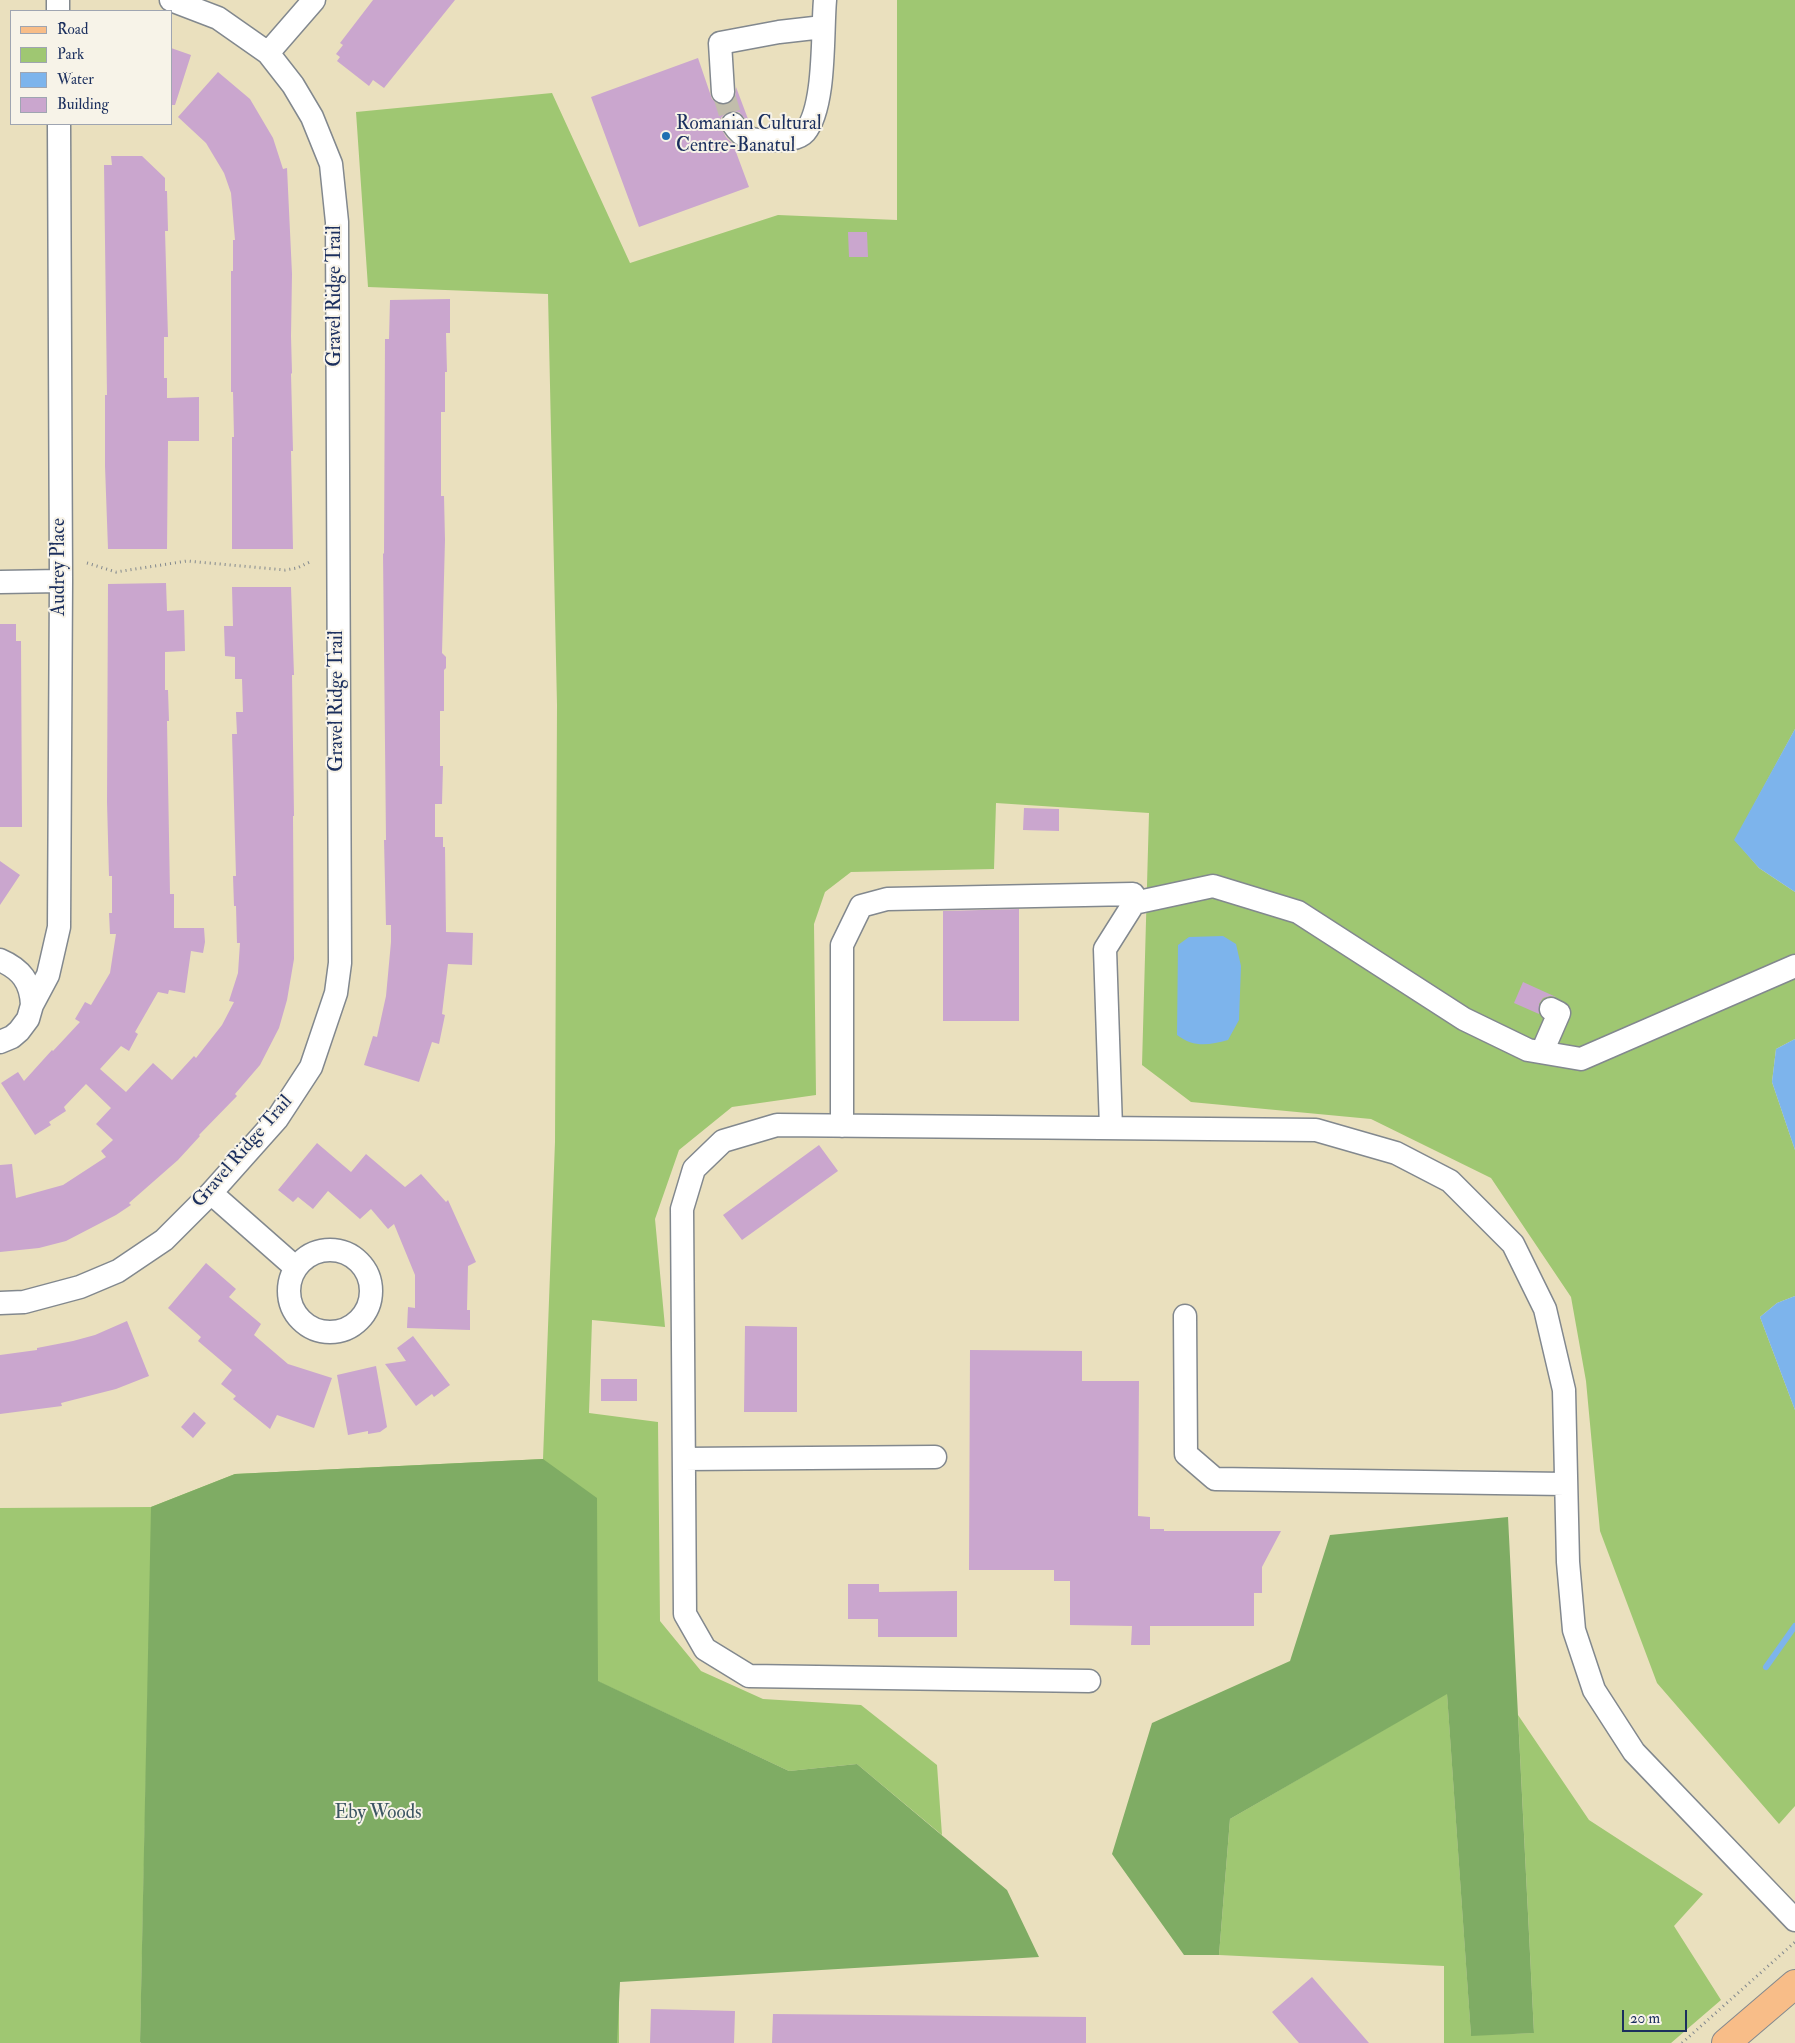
<!DOCTYPE html>
<html>
<head>
<meta charset="utf-8">
<style>
  body { margin:0 }
  #map { position:relative; width:1795px; height:2043px; overflow:hidden; background:#eae0be; font-family:"IM FELL Double Pica",serif }
  canvas { display:block }
  .legend { position:absolute; left:10px; top:10px; width:162px; height:115px; box-sizing:border-box; background:#f7f3e8; border:1px solid #9fa5b1; margin:0; padding:6px 9px; list-style:none; font-size:15px; color:#1b2f5e }
  .legend li { display:flex; align-items:center; gap:10px; height:25px }
  .legend b { width:25px; border:1px solid #9fa5b1 }
  .scale { position:absolute; left:1622px; top:2010px; width:65px; height:22px; box-sizing:border-box; border:2px solid #1b2f5e; border-top:0; padding-left:6px; font-size:15px; line-height:18px; white-space:nowrap; color:#1b2f5e; -webkit-text-stroke:4px #f7f3e8; paint-order:stroke }
</style>
</head>
<body>
<div id="map">
<canvas width="1795" height="2043"></canvas>
<ul class="legend">
<li><b style="height:6px;background:#f8bd88"></b>Road</li>
<li><b style="height:14px;background:#9fc772"></b>Park</li>
<li><b style="height:14px;background:#7db4ec"></b>Water</li>
<li><b style="height:14px;background:#caa6ce"></b>Building</li>
</ul>
<div class="scale">20 m</div>
</div>
<script>
const ctx = document.querySelector('canvas').getContext('2d');
ctx.lineJoin = 'round';
function fillPath(path, color) { ctx.fillStyle = color; ctx.fill(path, 'evenodd'); }
function trace(path, color, width, dash) { ctx.strokeStyle = color; ctx.lineWidth = width; ctx.lineCap = dash ? 'butt' : 'round'; ctx.setLineDash(dash || []); ctx.stroke(path); }
function label(font, color, halo, rows, align = 'center') {
  ctx.font = font + ' "IM FELL Double Pica",serif'; ctx.lineWidth = 4; ctx.setLineDash([]); ctx.textBaseline = 'middle'; ctx.strokeStyle = halo; ctx.fillStyle = color; for (const [text, x, y, turn = 0] of rows) {
    ctx.save(); ctx.translate(x, y); ctx.rotate((+turn || 0) * Math.PI / 180); ctx.textAlign = isNaN(turn) ? turn : align; if (halo) ctx.strokeText(text, 0, 0); ctx.fillText(text, 0, 0); ctx.restore();
  }
}
const green = new Path2D(`
  M897 0H1795V729L1735 840 1759 868 1795 892V1039L1776 1049 1772 1082 1795 1150V1296L1777 1303 1760 1317 1795 1410V1806L1779 1824 1657 1683 1600 1531 1586 1381 1571 1297 1491 1178 1371 1119 1191 1102 1142 1065 1149 813 996 803 994 869 851 872 825 892 814 924 816 1095 732 1107 679 1150 655 1219 665 1327 592 1320 589 1413 658 1422 660 1621 701 1671 763 1699 861 1705 937 1765 942 1835 857 1764 789 1771 599 1682 619 1982V2043H148L151 1554 140 2042 141 2043H0V1508L151 1507 235 1474 543 1459 555 1142 557 705 548 294 368 287 356 112 552 93 630 263 778 215 897 220Z
  M1447 1693 1471 2035 1534 2033 1518 1715 1589 1820 1703 1894 1674 1926 1721 2000 1671 2043H1444V1966L1219 1955 1230 1819Z`);
const forest = new Path2D(`
  M543 1459 597 1498 598 1681 789 1771 857 1764 1007 1890 1039 1957 620 1982 617 2043H141L140 2042 151 1507 235 1474Z
  M1508 1517 1534 2033 1471 2036 1447 1694 1230 1819 1219 1955H1184L1112 1854 1152 1723 1290 1661 1330 1535Z`);
const water = new Path2D(`
  M1795 729V892L1759 868 1734 840Z
  M1223 936 1236 944 1241 966 1239 1020 1228 1040C1209 1045 1194 1048 1177 1035L1178 945 1189 937Z
  M1795 1039V1150L1772 1082 1776 1049Z
  M1795 1296V1410L1760 1317 1777 1303Z`);
const stream = new Path2D(`
  M1766 1667 1795 1626`);
const building = new Path2D(`
  M373 0H455L384 88 373 80 369 86 337 61 340 57 336 54 343 45 340 43Z
  M171 48 191 55 175 105H171Z
  M698 58 712 99 717 103 724 105 731 103 735 97 736 87 748 119 746 120 739 112 731 111 725 114 721 118 720 126 726 137 733 144 749 187 639 227 591 97Z
  M218 72 250 99 273 138 283 169 287 168 292 274 291 336 292 373 291 374 293 451H291L293 549H232V437H234L233 392H231V271H233V240H235L231 193 224 173 206 143 178 117Z
  M111 156H142L165 178V191H167L168 231H165L168 337H164V378H167V398L199 397V441H168L167 549H108L105 466V395H107L104 165H112Z
  M848 232H867L868 257H849Z
  M450 299V333H446L447 372H445V412H441V496H444L445 540 442 653 446 657V668L444 670V711H440V766H443L442 804H435V837H443V847H445L446 932 473 933 472 965 448 964 442 1014 445 1015 439 1044 432 1042 419 1082 364 1065 373 1036 377 1037 386 996 391 942V925H386L384 840H386L383 553 384 554 385 339H389L390 300Z
  M166 583 167 611 184 610 185 651 165 652V690H168L169 721H167L170 894H174V928H204L205 942 203 953 191 951 185 993 169 990 168 994 158 992 135 1032 138 1034 129 1051 121 1046 100 1069 126 1092 153 1063 172 1080 194 1056 196 1058 222 1025 234 1002 229 1001 238 973 240 943H237L236 906H234L233 876H236L232 734H237L236 712H243L242 679H235V657L225 656 224 626H233L232 587H291L294 675H292L294 816H293L294 959 287 1000 279 1028 260 1065 235 1094 237 1096 199 1135 200 1136 178 1160 129 1203 131 1205 116 1215 66 1241 39 1248 0 1252V1165L12 1164 16 1198 63 1185 106 1157 101 1151 113 1140 96 1124 111 1108 86 1084 64 1107 66 1111 49 1122 51 1125 35 1135 1 1083 18 1072 24 1081 52 1050 53 1051 80 1022 75 1019 85 1002 91 1005 110 973 116 934H110L109 913H112V876H109L107 802 108 584Z
  M0 624H16V641H21L22 827H0Z
  M1024 808 1059 809V831L1023 830Z
  M0 861 20 875 0 905Z
  M1019 909V1021H943V911Z
  M1523 982 1556 997 1550 996 1543 998 1539 1004V1014L1514 1003Z
  M317 1143 351 1172 366 1154 405 1187 421 1174 446 1202 448 1200 476 1262 468 1266 467 1310H470V1330L407 1328 408 1307 415 1308V1275L394 1224 388 1229 371 1209 360 1219 328 1191 313 1209 298 1197 293 1202 278 1190Z
  M819 1145 838 1171 742 1240 723 1215Z
  M206 1263 236 1289 229 1297 261 1324 254 1335 288 1364 332 1378 314 1428 277 1415 270 1429 233 1399 236 1396 221 1384 232 1370 198 1341 201 1337 168 1308Z
  M127 1321 149 1376 116 1389 61 1403 62 1406 0 1414V1355L37 1350V1348L73 1341 95 1335Z
  M745 1326 797 1327V1412H744Z
  M413 1336 450 1385 434 1397 432 1394 416 1406 385 1364 406 1361 397 1348Z
  M970 1350 1082 1351V1381H1139L1138 1516 1150 1517V1529H1164V1531H1281L1262 1567V1593H1254V1626H1150V1645H1131L1132 1626 1070 1625V1581H1054V1570H969Z
  M376 1366 387 1427 380 1432 368 1434V1431L348 1435 337 1375Z
  M601 1379H637V1401H601Z
  M194 1412 206 1423 193 1438 181 1427Z
  M848 1584H879V1592L957 1591V1637H878V1619H848Z
  M1312 1977 1369 2043H1299L1272 2012Z
  M651 2009 735 2011 734 2043H650Z
  M773 2014 1086 2017V2043H772Z`);
const minorTunnel = new Path2D(`
  M723 92 733 124`);
const path = new Path2D(`
  M87 563 116 572 187 561 285 570 297 568 312 561
  M1682 2043 1795 1942`);
const minor = new Path2D(`
  M58 0V11
  M268 53 314 0
  M723 92 720 43 779 32 823 27
  M733 124C743 140 754 141 773 140 783 140 798 140 805 132 826 107 822 33 825 0
  M0 582 61 581
  M0 960C21 969 31 982 32 1005
  M0 1042 12 1037 19 1031 28 1019 32 1005 48 975 59 927 61 581 59 124
  M1542 1052 1559 1013 1551 1009
  M842 1126V945L861 906 887 899 1133 894 1134 903
  M1111 1128 1105 949 1134 903 1213 886 1298 912 1464 1019 1528 1050 1581 1059 1795 966
  M211 1193 295 1267
  M289 1291a41 41 0 1 1 82 0a41 41 0 1 1-82 0Z
  M0 1303 24 1302 80 1287 118 1271 164 1240 211 1193 277 1119 311 1067 336 993 340 963 337 222 331 164 312 117 293 85 268 53 218 18 171 0
  M1185 1316 1186 1454 1215 1479 1565 1484
  M684 1459 935 1457
  M1089 1681 749 1676 705 1649 685 1614 682 1209 694 1169 723 1141 777 1125 1316 1130 1396 1153 1450 1181 1513 1244 1545 1309 1564 1390 1568 1562 1574 1630 1594 1690 1634 1752 1795 1920`);
const major = new Path2D(`
  M1726 2043 1795 1984`);
const markers = [
  [666,136,5,"#1f6fb2"]
];
const poiNames = [
  ["Romanian Cultural",676,125],
  ["Centre-Banatul",676,147]
];
const streetNames = [
  ["Gravel Ridge Trail",336,296,-90],
  ["Audrey Place",60,567,-90],
  ["Gravel Ridge Trail",338,701,-90],
  ["Gravel Ridge Trail",243,1152,-49]
];
const parkNames = [
  ["Eby Woods",378,1814]
];
fillPath(green, '#9fc772');
fillPath(forest, '#7fac64');
fillPath(water, '#7db4ec');
trace(stream, '#7db4ec', 6);
fillPath(building, '#caa6ce');
trace(minorTunnel, '#c1bdab', 22, [22, 11]);
trace(minor, '#82888e', 25);
trace(major, '#82888e', 30);
trace(path, '#82888e', 3, [1, 4]);
trace(minor, '#fff', 22);
trace(major, '#f8bd88', 28);
for (const [x, y, r, color] of markers) { const dot = new Path2D(); dot.arc(x, y, r, 0, 2 * Math.PI); ctx.fillStyle = color; ctx.fill(dot); trace(dot, '#f7f3e8', 2); }
label('19px', '#1b2f5e', '#f7f3e8', poiNames, 'left');
label('19px', '#1b2f5e', '#f7f3e8', streetNames);
label('19px', '#3c5563', '#f7f3e8', parkNames);
</script>
</body>
</html>
